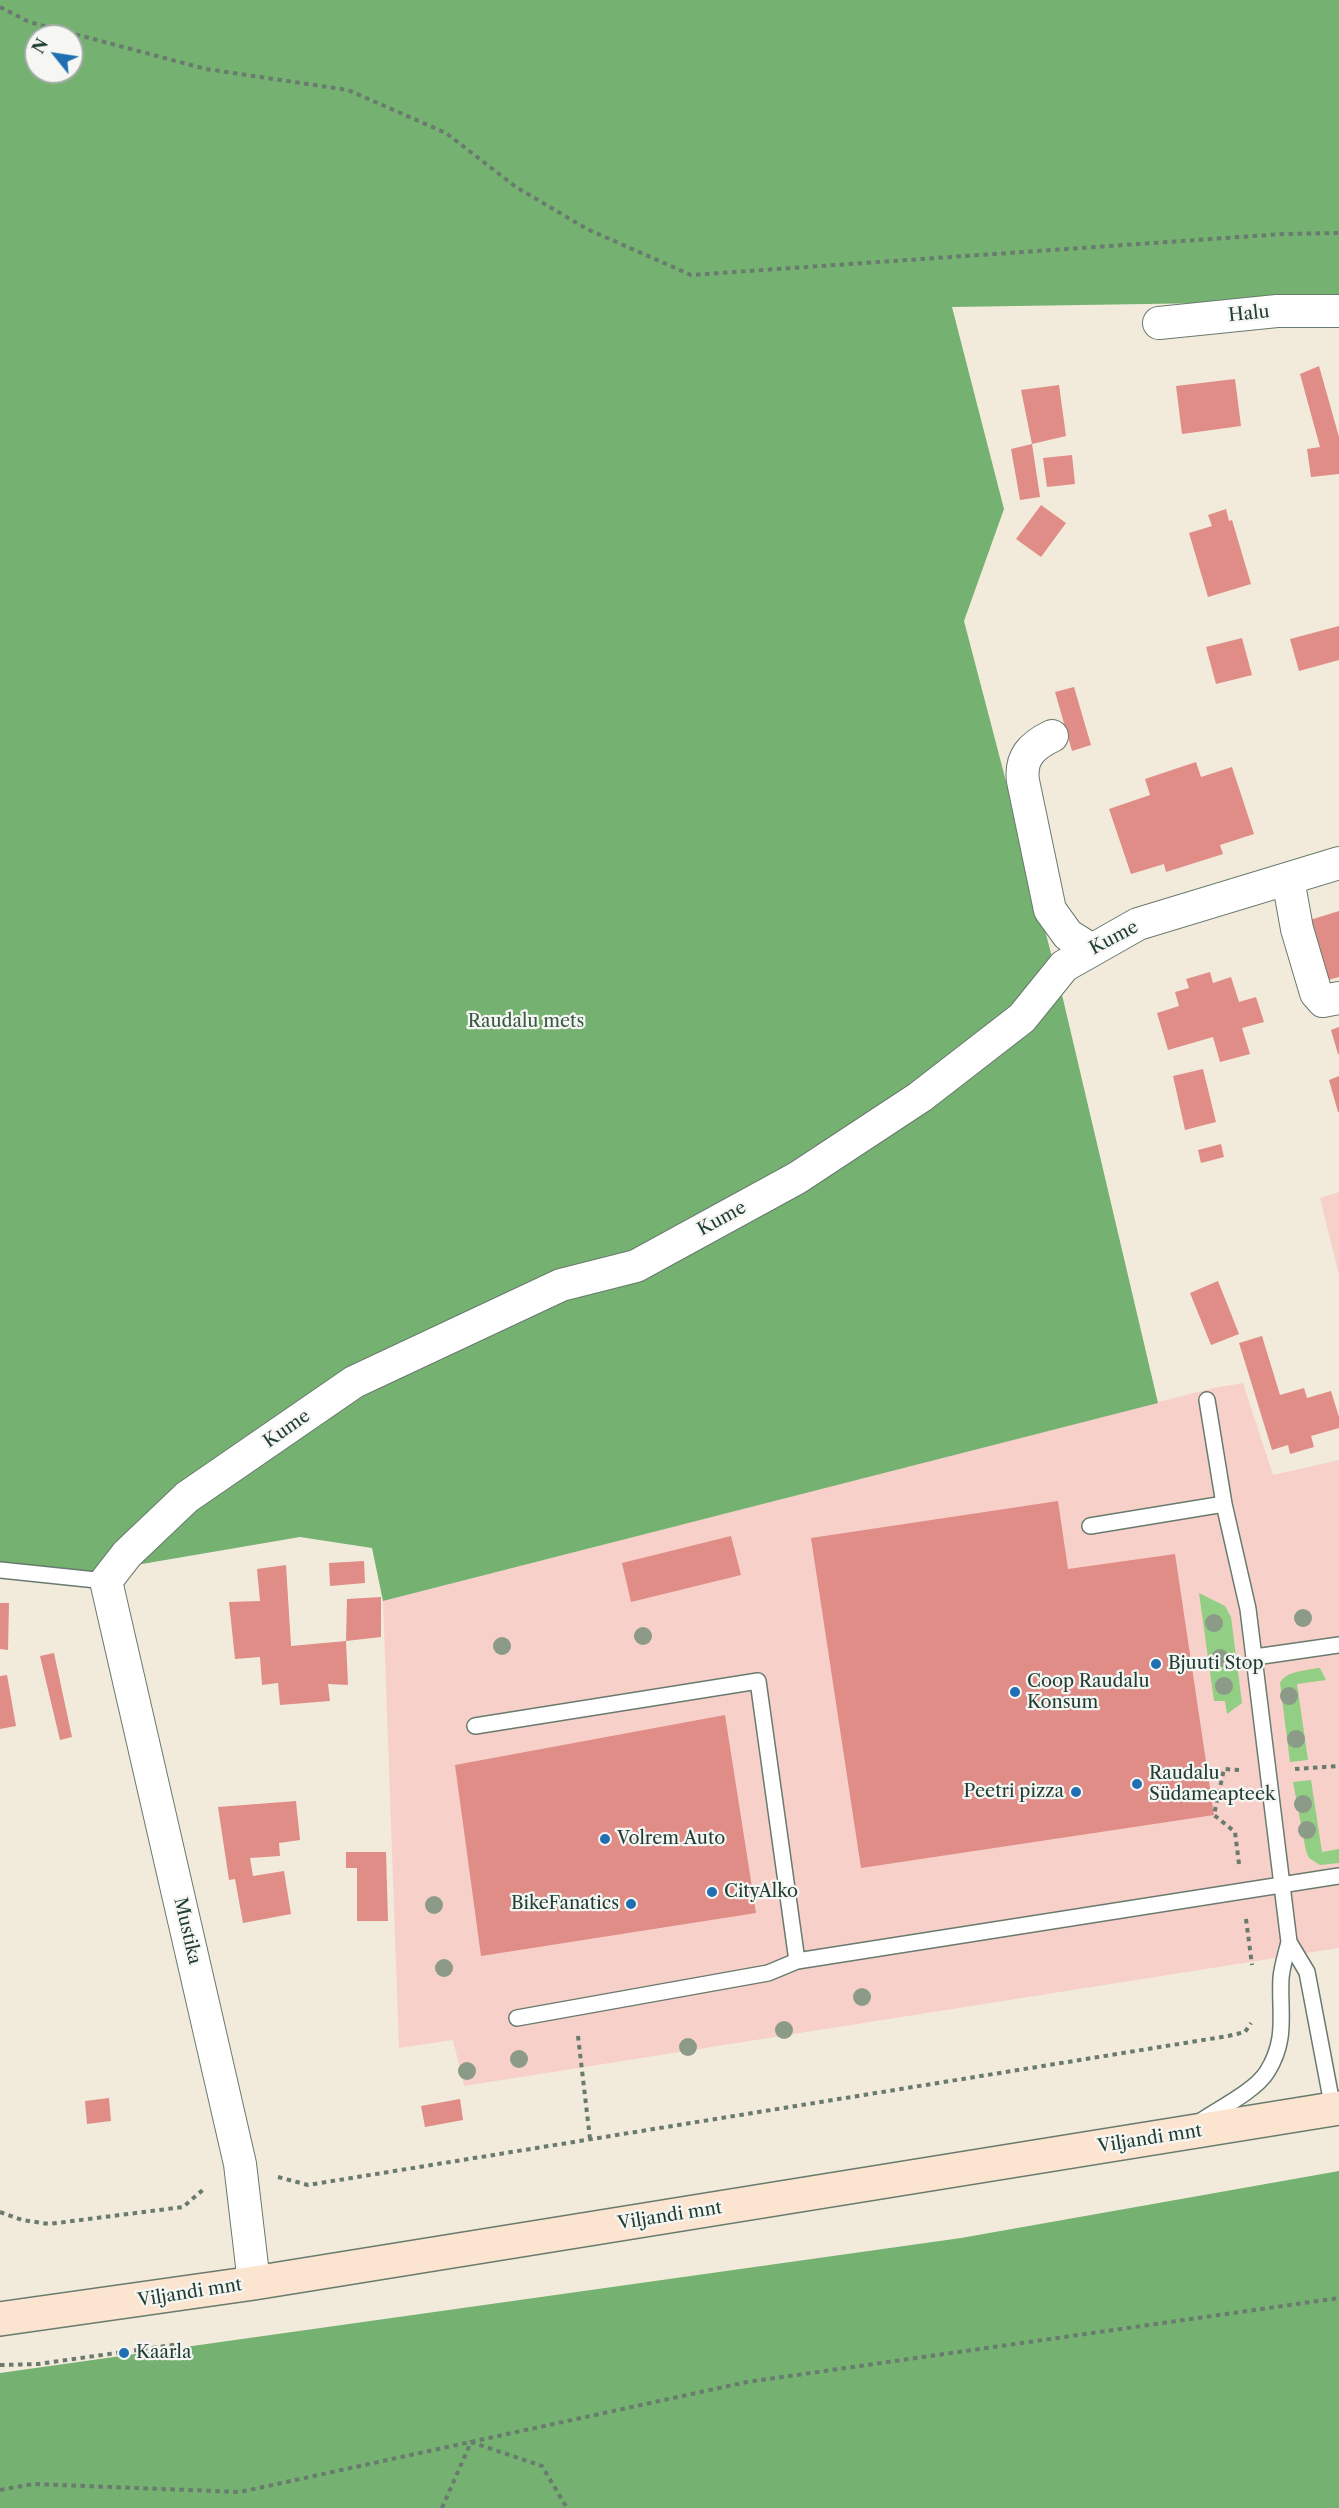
<!DOCTYPE html>
<html>
<head>
<meta charset="utf-8">
<style>
  body { margin:0 }
  #map { position:relative; width:1339px; height:2508px; overflow:hidden; background:#f2ebdb; font-family:"Libre Caslon Text",serif }
  canvas { display:block }
  .north { position:absolute; left:24px; top:24px; width:60px; height:60px; box-sizing:border-box; background:#f6f6f2; border:2px solid #a0aca6; border-radius:50%; rotate:300deg; font-size:16px; font-weight:700; line-height:24px; text-align:center; color:#1f3d34 }
  .north::after { content:''; display:block; margin:auto; width:21px; height:27px; background:#1f6fb2; clip-path:polygon(50% 0,100% 100%,50% 72%,0 100%) }
</style>
</head>
<body>
<div id="map">
<canvas width="1339" height="2508"></canvas>
<div class="north">N</div>
</div>
<script>
const ctx = document.querySelector('canvas').getContext('2d');
ctx.lineJoin = 'round';
function fillPath(path, color) { ctx.fillStyle = color; ctx.fill(path, 'evenodd'); }
function trace(path, color, width, dash) { ctx.strokeStyle = color; ctx.lineWidth = width; ctx.lineCap = dash ? 'butt' : 'round'; ctx.setLineDash(dash || []); ctx.stroke(path); }
function label(font, color, halo, rows, align = 'center') {
  ctx.font = font + ' "Libre Caslon Text",serif'; ctx.lineWidth = 4.5; ctx.setLineDash([]); ctx.textBaseline = 'middle'; ctx.strokeStyle = halo; ctx.fillStyle = color; for (const [text, x, y, turn = 0] of rows) {
    ctx.save(); ctx.translate(x, y); ctx.rotate((+turn || 0) * Math.PI / 180); ctx.textAlign = isNaN(turn) ? turn : align; if (halo) ctx.strokeText(text, 0, 0); ctx.fillText(text, 0, 0); ctx.restore();
  }
}
const built = new Path2D(`
  M1339 1192V1275L1320 1198Z
  M1243 1383 1273 1475 1339 1460V1948L464 2086 453 2040 399 2048 383 1601 1213 1388Z`);
const green = new Path2D(`
  M1199 1593 1225 1606 1231 1617 1242 1703 1227 1714 1225 1701H1214Z
  M1317 1668H1320L1326 1680 1297 1684 1308 1760 1290 1762 1280 1683C1286 1671 1304 1671 1317 1668Z
  M1311 1780 1322 1852 1339 1849V1863L1320 1865 1309 1858 1306 1851 1293 1782Z`);
const forest = new Path2D(`
  M0 0H1339V301L952 307 1004 509 964 621 1063 999 1158 1403 383 1601 372 1548 300 1537 60 1578 0 1577ZM36 36H72V72H36Z
  M1339 2171V2508H0V2373L961 2238Z`);
const building = new Path2D(`
  M1319 366 1339 437V474L1311 477 1307 449 1320 447 1300 374Z
  M1235 379 1241 426 1182 434 1176 386Z
  M1059 385 1066 436 1032 444 1021 390Z
  M1032 444 1040 497 1020 500 1011 449Z
  M1072 455 1075 484 1047 487 1043 458Z
  M1041 505 1066 523 1041 557 1016 539Z
  M1226 509 1229 521 1232 520 1251 584 1208 597 1189 533 1212 526 1208 515Z
  M1339 626V660L1299 671 1290 639Z
  M1242 638 1252 675 1216 684 1206 647Z
  M1074 687 1091 745 1072 751 1055 692Z
  M1196 762 1201 777 1232 767 1254 834 1220 845 1223 854 1166 872 1164 864 1131 874 1109 809 1150 795 1145 779Z
  M1339 911V977L1328 980 1310 920Z
  M1210 972 1213 983 1231 977 1239 1002 1256 997 1264 1022 1242 1028 1250 1054 1220 1062 1213 1037 1168 1050 1157 1013 1179 1006 1175 992 1189 988 1186 979Z
  M1339 1027V1054H1338L1331 1030Z
  M1203 1069 1216 1122 1185 1130 1173 1076Z
  M1339 1076V1112H1338L1329 1080Z
  M1221 1144 1224 1157 1201 1163 1198 1150Z
  M1218 1281 1239 1334 1211 1345 1190 1293Z
  M1262 1336 1280 1395 1304 1388 1307 1398 1331 1391 1339 1417V1428L1311 1436 1314 1447 1290 1454 1288 1445 1272 1450 1239 1343Z
  M1058 1501 1068 1569 1175 1554 1214 1815 861 1868 811 1538Z
  M731 1536 741 1575 631 1602 622 1563Z
  M364 1561 365 1583 330 1586 329 1563Z
  M286 1565 291 1646 346 1641 347 1599 381 1597V1637L346 1641 348 1685 328 1684 330 1701 280 1705 278 1683 262 1685 260 1657 235 1659 229 1602 260 1601 257 1569Z
  M0 1603H9L8 1650 0 1649Z
  M54 1653 72 1737 60 1740 40 1656Z
  M7 1675 16 1726 0 1729V1676Z
  M725 1715 756 1913 481 1956 455 1765Z
  M296 1801 300 1840 279 1843 280 1856 250 1858 253 1876 284 1871 291 1914 243 1923 235 1879 229 1880 218 1807Z
  M346 1852H386L388 1921H357V1868H346Z
  M109 2098 111 2121 87 2124 85 2101Z
  M460 2099 463 2120 425 2127 421 2106Z`);
const path = new Path2D(`
  M0 7 29 22 206 69 348 90 446 133 516 187 587 229 691 275 1283 234 1339 233
  M1295 1769 1339 1766
  M1239 1864 1235 1832 1214 1815 1224 1769 1239 1770
  M1246 1919 1252 1965
  M578 2036 590 2139
  M278 2177 308 2185 1228 2036 1245 2032 1251 2023
  M0 2212 22 2220 49 2224 183 2207 205 2188
  M0 2365 38 2364 180 2344
  M0 2490 33 2484 240 2492 747 2382 1339 2298
  M442 2508 471 2442 542 2466 567 2508`);
const service = new Path2D(`
  M1207 1400 1224 1504 1248 1609 1289 1942 1307 1972 1333 2109
  M1090 1526 1224 1504
  M0 1570 106 1581
  M1255 1657 1339 1645
  M475 1726 758 1681 797 1961
  M517 2018 768 1973 797 1961 1339 1876
  M1201 2121C1220 2108 1255 2091 1267 2072 1288 2039 1279 2012 1281 1978 1282 1966 1286 1954 1289 1942`);
const minor = new Path2D(`
  M1159 323 1277 311H1339
  M1052 736C1031 746 1020 758 1023 781L1050 910 1068 935 1092 950
  M1288 879 1297 929 1316 993 1323 1001 1339 998
  M254 2283 240 2164 106 1581 127 1554 187 1497 354 1382 561 1285 636 1266 797 1178 920 1097 1022 1018 1064 966 1138 924 1339 863`);
const secondary = new Path2D(`
  M0 2319 254 2283 1339 2108`);
const trees = [
  [1303,1618],
  [1214,1623],
  [643,1636],
  [502,1646],
  [1220,1658],
  [1224,1686],
  [1289,1696],
  [1296,1739],
  [1303,1804],
  [1307,1830],
  [434,1905],
  [444,1968],
  [862,1997],
  [784,2030],
  [688,2047],
  [519,2059],
  [467,2071]
];
const markers = [
  [1156,1664,6,"#1f6fb2"],
  [1015,1692,6,"#1f6fb2"],
  [1137,1784,6,"#1f6fb2"],
  [1076,1792,6,"#1f6fb2"],
  [605,1839,6,"#1f6fb2"],
  [712,1892,6,"#1f6fb2"],
  [631,1904,6,"#1f6fb2"],
  [124,2353,6,"#1f6fb2"]
];
const streetNames = [
  ["Halu",1249,314,-6],
  ["Kume",1114,938,-28],
  ["Kume",722,1219,-29],
  ["Kume",287,1429,-35],
  ["Mustika",187,1931,77],
  ["Viljandi mnt",1150,2139,-9],
  ["Viljandi mnt",670,2216,-9],
  ["Viljandi mnt",190,2293,-9]
];
const parkNames = [
  ["Raudalu mets",526,1022]
];
const poiNames = [
  ["Bjuuti Stop",1168,1664],
  ["Coop Raudalu",1027,1682],
  ["Konsum",1027,1703],
  ["Raudalu",1149,1774],
  ["Südameapteek",1149,1795],
  ["Peetri pizza",1064,1792,"right"],
  ["Volrem Auto",617,1839],
  ["CityAlko",724,1892],
  ["BikeFanatics",619,1904,"right"],
  ["Kaarla",136,2353]
];
fillPath(built, '#f7d1c9');
fillPath(green, '#92ce83');
fillPath(forest, '#75b171');
fillPath(building, '#e08c87');
trace(service, '#697a6e', 18);
trace(minor, '#697a6e', 34);
trace(secondary, '#697a6e', 36);
trace(path, '#697a6e', 4, [4.5, 4.5]);
trace(service, '#fff', 15);
trace(minor, '#fff', 32);
trace(secondary, '#fce5d0', 33);
ctx.fillStyle = '#8b9b88';
for (const [x, y] of trees) { ctx.beginPath(); ctx.arc(x, y, 9, 0, 2 * Math.PI); ctx.fill(); }
for (const [x, y, r, color] of markers) { const dot = new Path2D(); dot.arc(x, y, r, 0, 2 * Math.PI); ctx.fillStyle = color; ctx.fill(dot); trace(dot, '#f6f6f2', 2); }
label('18px', '#1f3d34', '#f6f6f2', streetNames);
label('18px', '#365a44', '#f6f6f2', parkNames);
label('18px', '#1f3d34', '#f6f6f2', poiNames, 'left');
</script>
</body>
</html>
